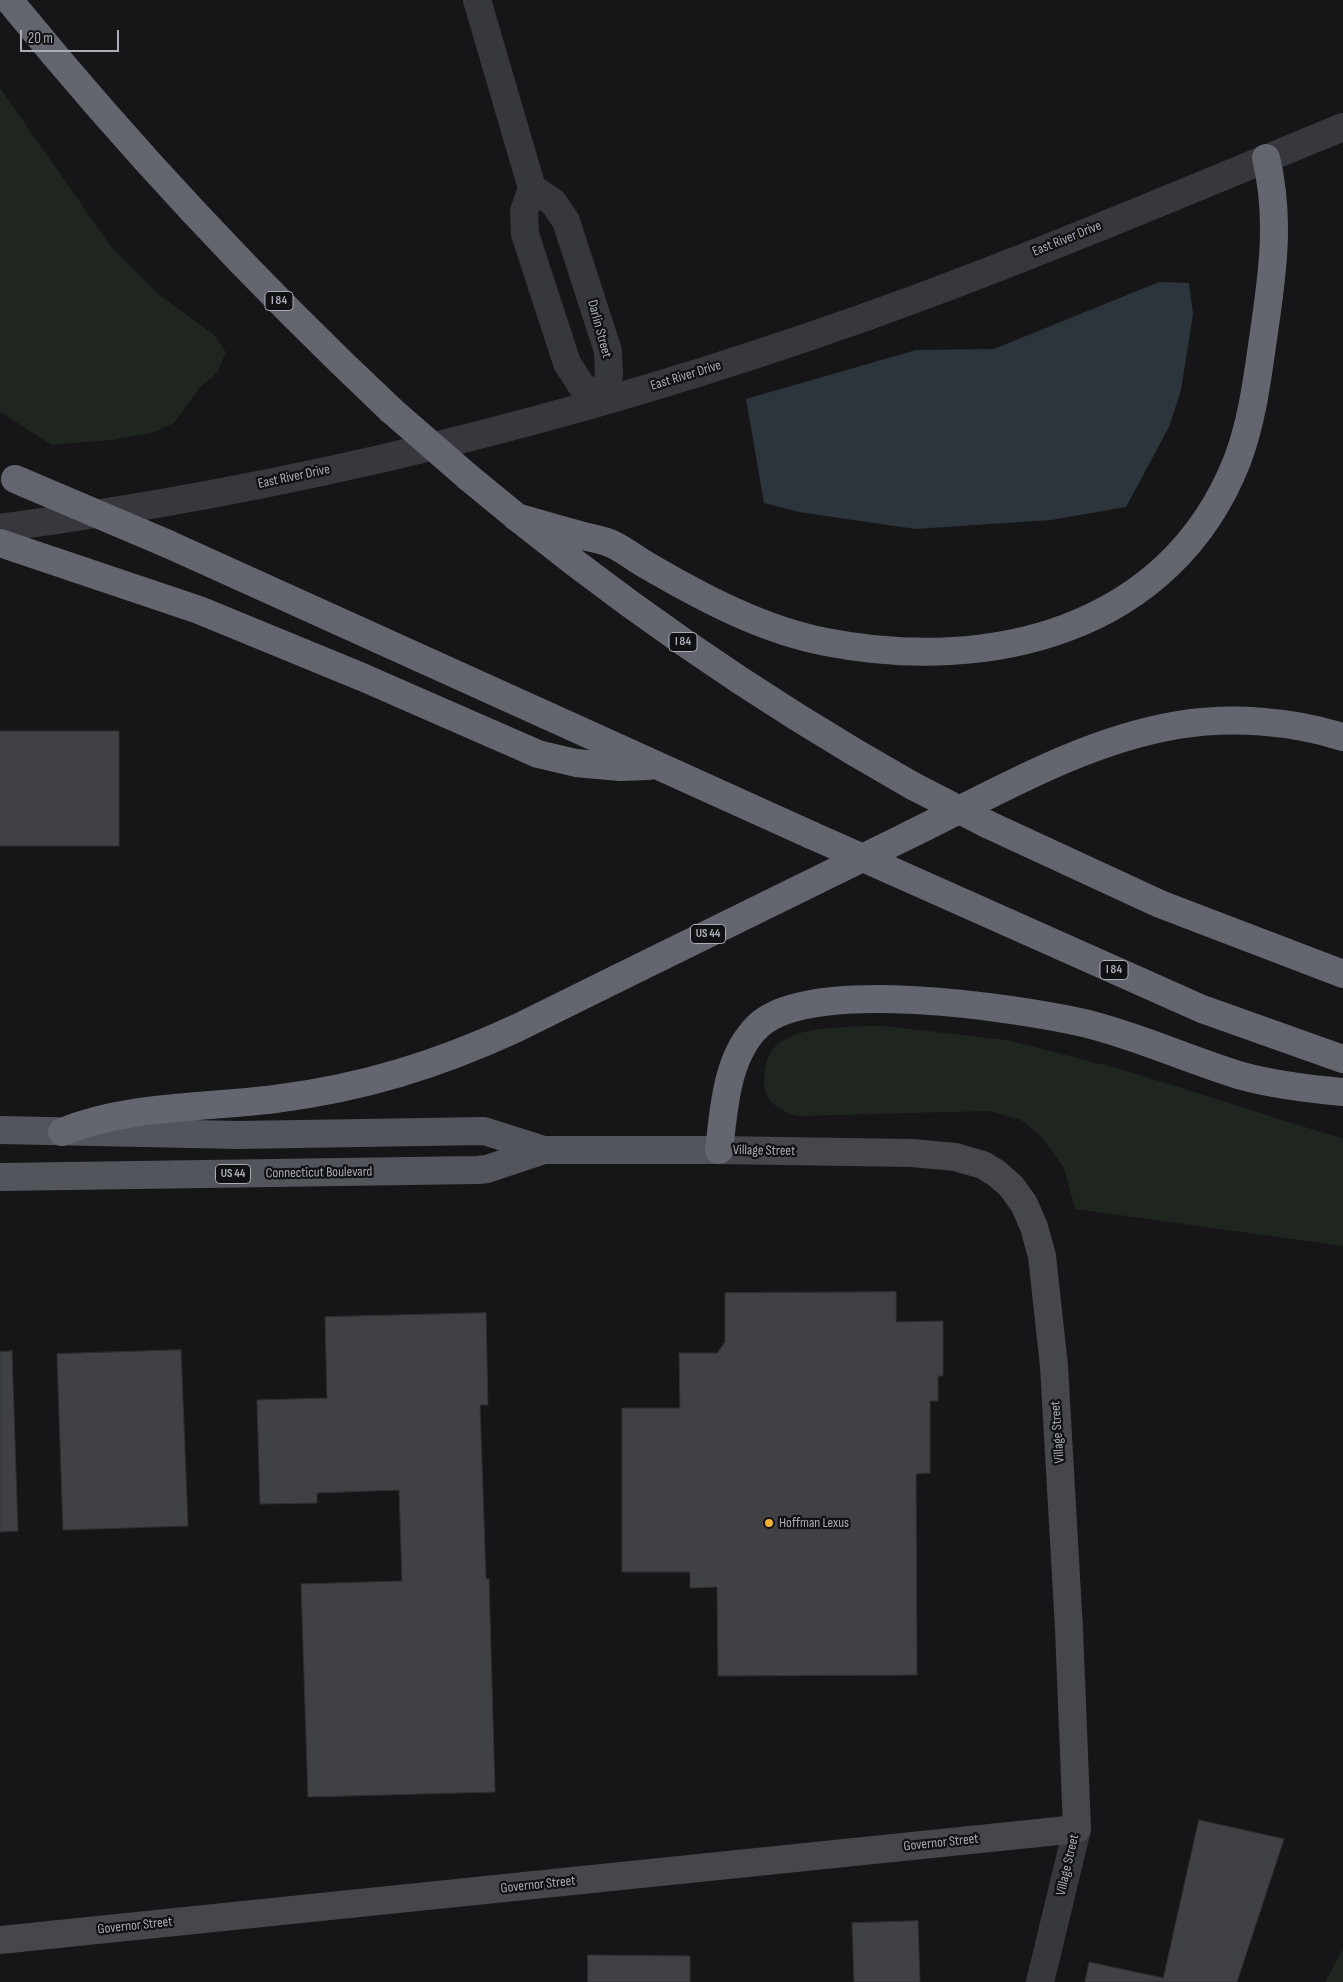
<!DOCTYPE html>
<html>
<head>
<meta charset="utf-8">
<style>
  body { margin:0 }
  #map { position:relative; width:1343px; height:1982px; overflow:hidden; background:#161618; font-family:"Sofia Sans Condensed",sans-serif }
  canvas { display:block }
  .scale { position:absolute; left:20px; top:30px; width:99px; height:22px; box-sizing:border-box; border:2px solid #a8adb8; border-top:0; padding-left:6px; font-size:15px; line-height:18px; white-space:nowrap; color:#a8adb8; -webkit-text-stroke:4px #111113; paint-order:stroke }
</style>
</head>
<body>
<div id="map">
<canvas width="1343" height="1982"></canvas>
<div class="scale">20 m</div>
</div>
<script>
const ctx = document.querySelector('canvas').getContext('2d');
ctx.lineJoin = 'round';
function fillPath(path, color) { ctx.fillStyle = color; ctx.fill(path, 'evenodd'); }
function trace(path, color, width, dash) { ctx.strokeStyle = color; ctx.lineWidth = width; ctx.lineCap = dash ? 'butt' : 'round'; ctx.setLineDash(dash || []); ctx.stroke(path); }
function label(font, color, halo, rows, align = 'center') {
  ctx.font = font + ' "Sofia Sans Condensed",sans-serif'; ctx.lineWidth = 4.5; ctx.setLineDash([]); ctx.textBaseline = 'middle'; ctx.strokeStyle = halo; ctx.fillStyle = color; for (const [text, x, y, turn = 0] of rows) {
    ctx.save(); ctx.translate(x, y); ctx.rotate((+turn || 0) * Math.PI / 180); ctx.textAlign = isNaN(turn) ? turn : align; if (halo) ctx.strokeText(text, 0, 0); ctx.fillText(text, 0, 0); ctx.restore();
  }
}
const green = new Path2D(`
  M0 88 112 248 158 294 213 334 226 352 217 373 200 387 174 423 154 432 112 440 52 445 0 412Z
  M884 1026 1007 1040 1124 1070 1343 1139V1246L1075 1209 1064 1168 1039 1134 1021 1120 990 1111 796 1116C780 1110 764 1102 764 1082 764 1071 766 1059 773 1049 792 1024 856 1027 884 1026Z
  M1343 1949V1982H1325Z`);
const water = new Path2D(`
  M1159 282 1189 283 1193 314 1181 390 1169 427 1126 507 1051 520 915 529 799 512 764 503 746 399 916 350 994 349Z`);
const building = new Path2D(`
  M0 731H119V846H0Z
  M896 1292V1322L943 1321V1376H938V1401H930V1473L916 1474 917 1675 718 1676 717 1587 690 1588V1572H622V1408H680L679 1353H717L725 1342V1293Z
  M486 1313 488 1405H480L486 1579H489L495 1792 308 1797 301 1584 402 1581 399 1490 317 1493V1503L260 1504 257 1400 327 1398 325 1317Z
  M181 1350 188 1526 63 1530 57 1354Z
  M12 1351 18 1531 0 1532V1352Z
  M1199 1820 1284 1839 1237 1982H1085L1089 1962 1163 1978Z
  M918 1921 920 1982H854L852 1923Z
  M588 1955 690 1956V1982H588Z`);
const minor = new Path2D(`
  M1040 1982 1077 1829`);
const tertiary = new Path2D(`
  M477 0 532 188 524 211 525 234 567 363 581 385 601 402
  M532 188 553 202 566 221 608 351 609 375 601 402
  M0 528C291 489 580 418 857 320 1021 262 1182 193 1343 127`);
const secondary = new Path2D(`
  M0 1940 1077 1829 1069 1629 1054 1366 1042 1256 1034 1227 1024 1204 1011 1186 996 1173 983 1165 955 1157 912 1153 719 1150`);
const primary = new Path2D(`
  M0 1130 238 1135 484 1131 544 1150H719
  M0 1177 478 1170 487 1169 544 1150`);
const motorway = new Path2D(`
  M9 0C127 145 255 282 391 410
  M468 477C606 593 755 697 913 786
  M516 517C539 524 563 530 587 537 596 539 607 541 614 545 626 551 637 560 648 566 703 598 763 630 826 642 990 674 1170 631 1237 461 1252 422 1257 380 1263 339 1272 278 1281 219 1266 158
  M0 543 199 610 362 677 538 754 576 763 620 767 649 766
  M168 544 811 835
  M987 824 1160 904 1343 974
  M890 870 1202 1009 1343 1059
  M62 1132C128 1105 205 1108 275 1099 362 1088 437 1065 517 1028 646 964 775 901 905 837 992 795 1081 741 1178 725 1232 716 1291 721 1343 737
  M719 1150C724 1109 726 1057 758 1026 810 976 1017 1008 1084 1023 1138 1036 1189 1060 1242 1076 1275 1085 1309 1089 1343 1092`);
const motorwayBridge = new Path2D(`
  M391 410 468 477
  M15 479 168 544
  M913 786 987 824
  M811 835 890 870`);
const markers = [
  [769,1523,5,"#f2b134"]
];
const shields = [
  [279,301,28],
  [683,642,28],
  [708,934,35],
  [1114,970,28],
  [233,1174,35]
];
const shieldNames = [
  ["I 84",279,301],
  ["I 84",683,642],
  ["US 44",708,934],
  ["I 84",1114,970],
  ["US 44",233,1174]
];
const streetNames = [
  ["East River Drive",1067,239,-22],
  ["Darlin Street",599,329,75],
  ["East River Drive",686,376,-17],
  ["East River Drive",294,477,-12],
  ["Village Street",764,1151,1],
  ["Connecticut Boulevard",319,1173,-1],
  ["Village Street",1058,1432,-94],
  ["Governor Street",941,1843,-6],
  ["Village Street",1068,1865,-77],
  ["Governor Street",538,1885,-6],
  ["Governor Street",135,1926,-6]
];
const poiNames = [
  ["Hoffman Lexus",779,1523]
];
fillPath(green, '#1e261f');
fillPath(water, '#2c353c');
fillPath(building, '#404145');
trace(building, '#303034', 1);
trace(minor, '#37383d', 28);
trace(tertiary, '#37383d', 28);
trace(secondary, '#45474d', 28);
trace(primary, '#53555c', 28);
trace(motorway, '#63666e', 28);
trace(motorwayBridge, '#63666e', 28);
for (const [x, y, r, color] of markers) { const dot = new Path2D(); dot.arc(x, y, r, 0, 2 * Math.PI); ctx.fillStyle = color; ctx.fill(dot); trace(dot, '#111113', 2); }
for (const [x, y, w] of shields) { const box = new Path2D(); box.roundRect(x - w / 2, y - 9.5, w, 19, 4); ctx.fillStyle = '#111113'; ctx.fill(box); trace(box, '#a8adb8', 1); }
label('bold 12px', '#a8adb8', null, shieldNames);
label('14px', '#a8adb8', '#111113', streetNames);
label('14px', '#a8adb8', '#111113', poiNames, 'left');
</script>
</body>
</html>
